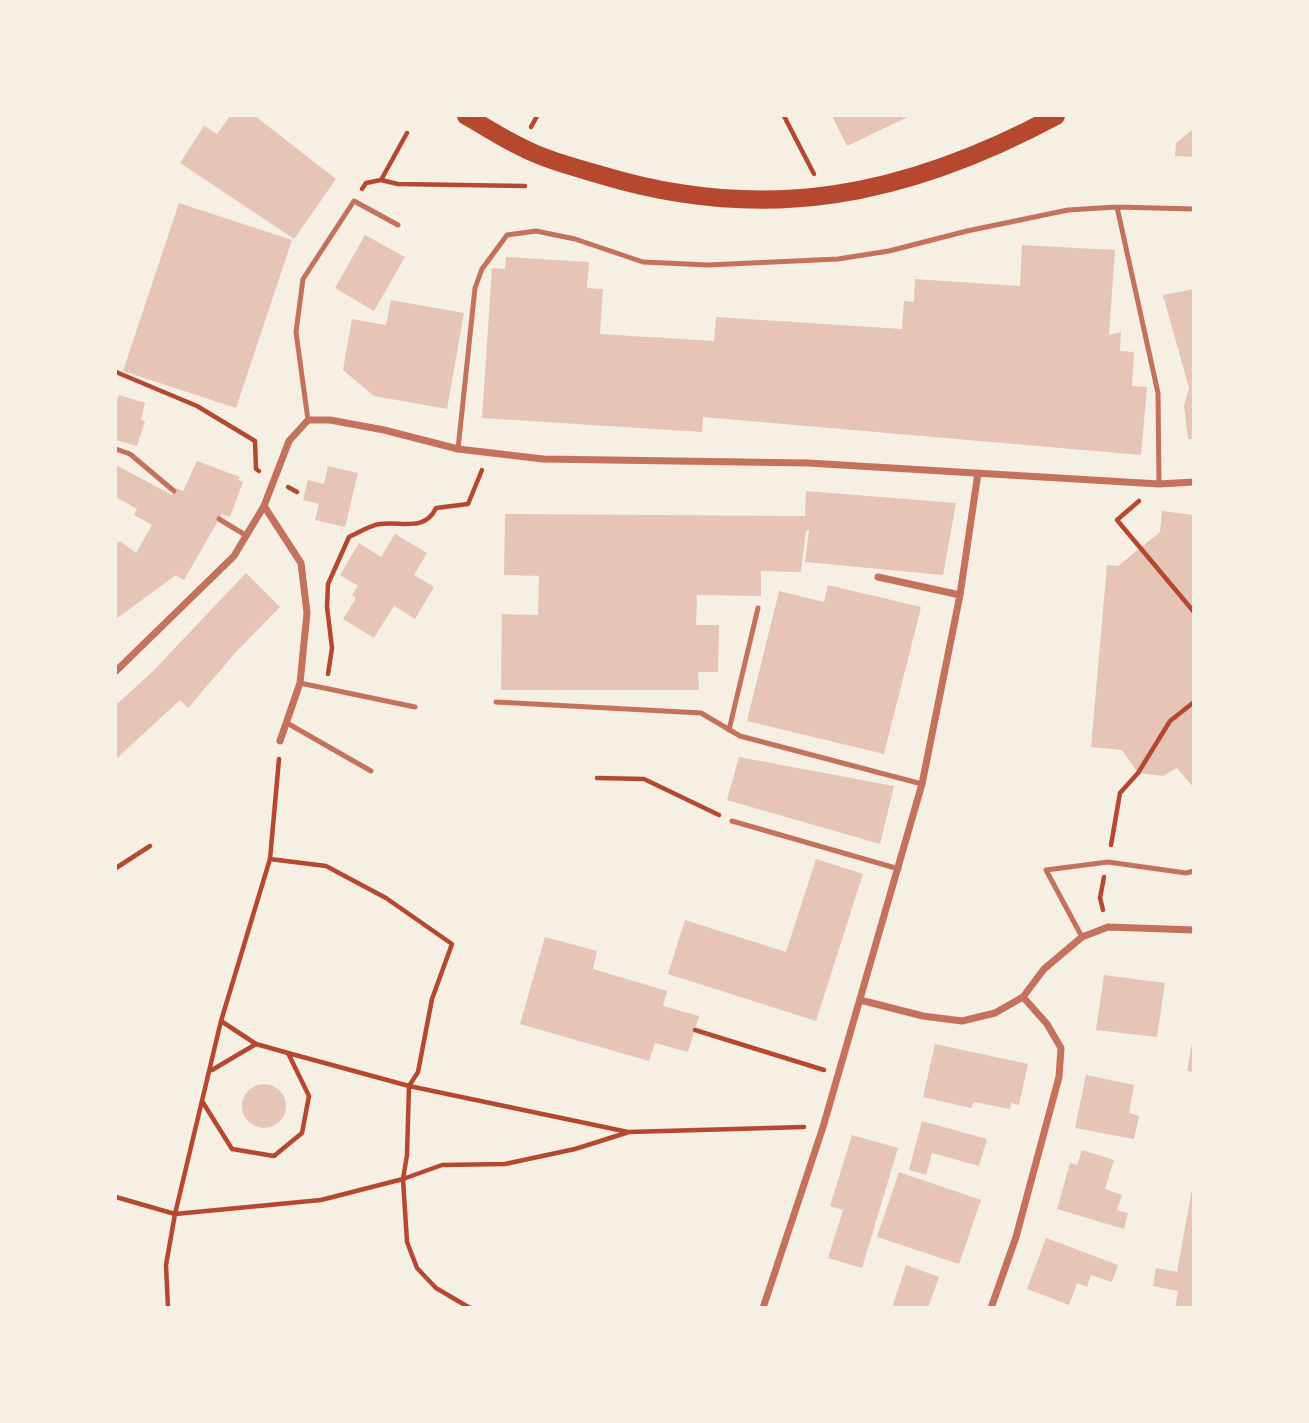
<!DOCTYPE html>
<html>
<head>
<meta charset="utf-8">
<style>
  body { margin:0 }
  #map { position:relative; width:1309px; height:1423px; overflow:hidden; background:#f6efe4; font-family:Commissioner,sans-serif }
  canvas { display:block }
  .frame { position:absolute; inset:0; border:117px solid #f6efe4; pointer-events:none }
</style>
</head>
<body>
<div id="map">
<canvas width="1309" height="1423"></canvas>
<div class="frame"></div>
</div>
<script>
const ctx = document.querySelector('canvas').getContext('2d');
ctx.lineJoin = 'round';
function fillPath(path, color) { ctx.fillStyle = color; ctx.fill(path, 'evenodd'); }
function trace(path, color, width, dash) { ctx.strokeStyle = color; ctx.lineWidth = width; ctx.lineCap = dash ? 'butt' : 'round'; ctx.setLineDash(dash || []); ctx.stroke(path); }
const building = new Path2D(`
  M230 116H255L336 179 294 239 180 163 204 126 217 134Z
  M832 116H910L847 146Z
  M1194 128V157L1175 156 1176 143Z
  M179 203 292 240 236 408 123 371Z
  M365 235 405 257 374 311 335 288Z
  M1022 245 1115 250 1109 335 1121 332 1120 351 1134 352 1132 386 1147 387 1141 455 703 417 702 432 482 418 492 268 505 269 506 257 589 262 587 288 603 289 600 334 714 341 716 317 902 329 904 301 914 302 915 279 1020 286Z
  M1194 289V439H1188L1184 406 1189 388 1163 295Z
  M391 300 464 313 447 409 374 396 343 370 352 319 386 325Z
  M119 395 145 403 141 420 145 421 137 446 116 440V402Z
  M197 461 240 477 238 480 243 482 230 517 222 514 184 580 176 575 116 619V544L120 541 136 553 152 525 134 515 137 509 116 497V465L172 495 176 488 183 491Z
  M328 466 358 473 345 527 315 520 319 504 303 500 308 480 324 484Z
  M806 491 956 503 943 575 805 562 809 530 806 531 801 572 761 571V596L697 595 696 625H719L718 672H698L699 690H501L502 614 538 615 539 576 504 575 505 514 805 516Z
  M1162 511 1194 515V788L1177 768 1163 776 1138 773 1122 750 1091 747 1107 565 1118 566 1160 532Z
  M395 534 427 553 414 575 434 587 415 619 394 606 374 638 343 619 356 598 352 595 358 586 340 575 359 543 381 557Z
  M246 573 280 607 236 652 188 708 180 700 116 759V705L153 671Z
  M828 585 921 607 884 754 747 721 779 591 824 602Z
  M739 757 894 786 880 844 727 800Z
  M816 859 863 874 816 1021 668 974 685 920 786 952Z
  M545 937 597 951 593 969 667 991 663 1006 699 1016 688 1052 655 1043 649 1061 520 1024Z
  M1104 975 1165 983 1157 1037 1096 1030Z
  M1192 1043H1194V1072L1187 1071Z
  M935 1044 1028 1064 1019 1105 1011 1103 1010 1109 974 1102 971 1108 923 1097Z
  M1086 1075 1134 1085 1129 1113 1139 1116 1134 1139 1075 1128Z
  M242 1106a22 22 0 1 1 44 0a22 22 0 1 1-44 0Z
  M922 1121 987 1139 979 1166 932 1153 926 1175 909 1170Z
  M852 1135 898 1148 862 1268 828 1258 843 1210 830 1206Z
  M1082 1150 1114 1160 1105 1189 1122 1195 1117 1210 1128 1213 1124 1229 1057 1209 1070 1163 1077 1165Z
  M899 1172 981 1200 959 1264 877 1237Z
  M1192 1189 1194 1308H1175L1178 1291 1153 1286 1156 1268 1177 1272Z
  M1046 1238 1118 1265 1112 1282 1091 1275 1087 1287 1077 1283 1069 1305 1027 1289Z
  M906 1265 939 1277 928 1308H892Z`);
const path = new Path2D(`
  M784 116 814 174
  M531 127 537 116
  M381 180 407 133
  M362 189 366 183 381 180 398 184 525 186
  M116 372 197 406 255 441 256 469 259 471
  M288 487 297 492
  M1139 501 1117 520 1194 612
  M328 674 332 648 327 607 328 584 349 537C358 533 370 525 380 524 401 521 425 532 436 508L468 504 482 470
  M279 759 270 859 326 866 386 898 452 944 432 999 418 1072 409 1086 407 1155 403 1179 407 1242 417 1268 436 1288 470 1308
  M597 778 644 779 719 815
  M1111 845 1120 793 1138 773 1170 721 1194 702
  M116 868 150 846
  M1103 910 1100 898 1104 877
  M221 1021 256 1044
  M695 1030 824 1070
  M288 1053 409 1086 628 1132
  M202 1101 232 1149 274 1156 302 1133 309 1096 288 1053 256 1044 212 1070
  M116 1197 175 1214 321 1200 403 1179 442 1165 505 1164 575 1149 629 1132 804 1127
  M168 1308 166 1265 175 1214 221 1021 270 859`);
const service = new Path2D(`
  M1117 207 1158 393 1159 484
  M308 420 296 332 303 279 354 201 398 225
  M116 449 130 454 174 491
  M458 449 475 288 482 269 507 235 536 231 575 239 643 262 708 265 838 259 889 251 967 231 1068 210 1117 207 1194 209
  M219 519 247 536
  M300 683 415 707
  M496 702 701 713 740 736 922 784
  M287 723 371 771
  M729 730 758 608
  M732 821 899 869
  M1082 937 1046 870 1108 862 1186 873 1194 871`);
const minor = new Path2D(`
  M264 506 301 563 307 613 300 683 280 741
  M878 577 960 595
  M116 671 234 556 264 506 289 441 308 420H330L384 430 458 449 543 459 808 463 1159 484 1194 482
  M860 1000 923 1016 962 1021 995 1013 1023 997 1044 969 1082 937 1108 927 1194 930
  M763 1308 823 1127 922 784 960 595 978 473
  M991 1308 1016 1237 1059 1077 1061 1048 1047 1024 1023 997`);
const primary = new Path2D(`
  M466 116C484 126 502 138 521 147 546 160 574 167 601 175 766 225 907 196 1056 116`);
fillPath(building, '#e6c5b7');
trace(path, '#b5482f', 4.5);
trace(service, '#c5725c', 5);
trace(minor, '#c5725c', 7);
trace(primary, '#b5482f', 18);
</script>
</body>
</html>
